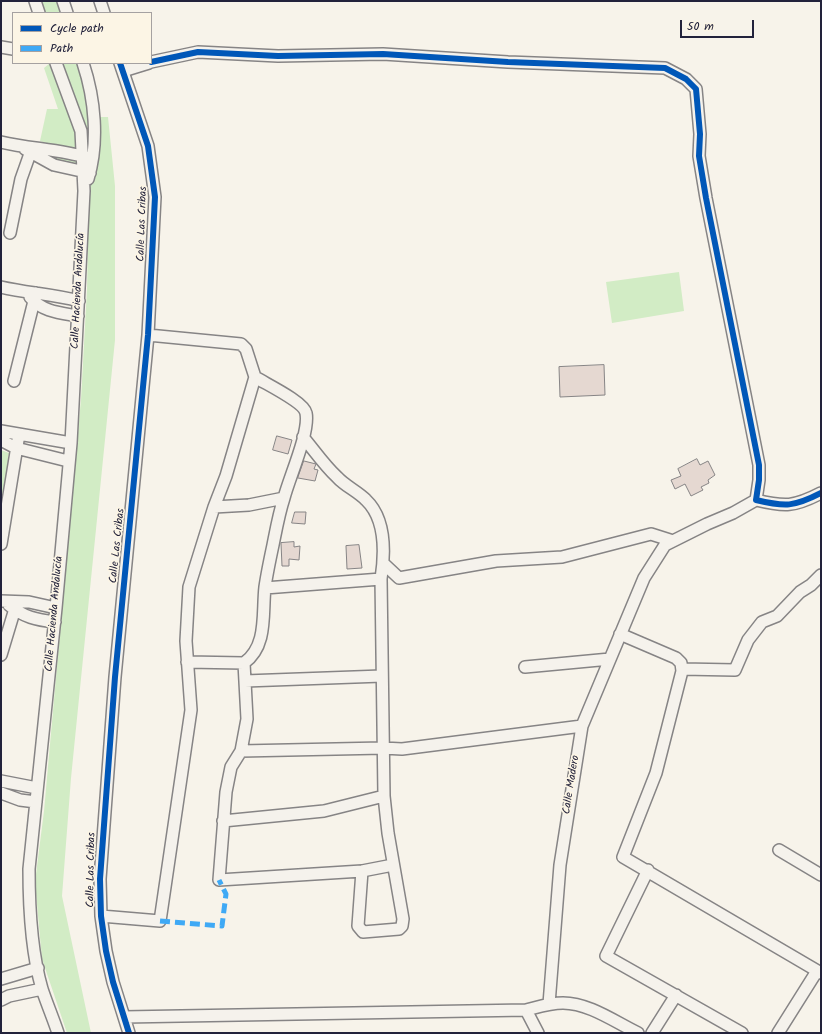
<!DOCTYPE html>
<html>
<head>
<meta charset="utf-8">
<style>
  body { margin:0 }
  #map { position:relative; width:822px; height:1034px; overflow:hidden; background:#f7f3ea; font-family:Kalam,sans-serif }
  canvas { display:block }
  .frame { position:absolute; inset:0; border:2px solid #22223b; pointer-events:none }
  .legend { position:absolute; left:12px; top:12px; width:140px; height:52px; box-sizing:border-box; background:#fcf5e5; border:1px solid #a5a1a1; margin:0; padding:5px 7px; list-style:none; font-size:12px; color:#22223b }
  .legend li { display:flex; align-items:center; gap:8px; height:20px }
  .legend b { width:20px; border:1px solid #a5a1a1 }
  .scale { position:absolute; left:680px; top:20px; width:74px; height:18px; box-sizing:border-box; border:2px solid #22223b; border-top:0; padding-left:5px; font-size:12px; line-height:14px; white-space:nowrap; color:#22223b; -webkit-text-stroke:3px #fcf5e5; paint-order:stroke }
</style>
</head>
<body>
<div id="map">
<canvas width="822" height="1034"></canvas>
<div class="frame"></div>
<ul class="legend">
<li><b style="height:5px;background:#0057b8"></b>Cycle path</li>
<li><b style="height:5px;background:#3fa9f5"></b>Path</li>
</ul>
<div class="scale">50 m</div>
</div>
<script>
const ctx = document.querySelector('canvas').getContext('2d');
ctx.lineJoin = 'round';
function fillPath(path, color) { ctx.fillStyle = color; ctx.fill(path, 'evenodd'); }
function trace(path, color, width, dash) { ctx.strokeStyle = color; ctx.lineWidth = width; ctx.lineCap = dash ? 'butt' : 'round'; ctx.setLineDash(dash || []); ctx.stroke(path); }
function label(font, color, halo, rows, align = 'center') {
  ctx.font = font + ' Kalam,sans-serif'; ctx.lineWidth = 3.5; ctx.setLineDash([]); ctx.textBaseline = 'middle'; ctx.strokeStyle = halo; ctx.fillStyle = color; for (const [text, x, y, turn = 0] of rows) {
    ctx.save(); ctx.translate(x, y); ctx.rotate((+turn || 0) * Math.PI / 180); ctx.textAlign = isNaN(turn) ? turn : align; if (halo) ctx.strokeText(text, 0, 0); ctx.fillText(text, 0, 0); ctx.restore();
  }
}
const green = new Path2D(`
  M38 1H60L63 13H42Z
  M50 63H79L91 104 90 153 80 147V168L56 163 58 147 40 141 47 109H58L44 68Z
  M100 117H108L115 186V340L71 778 62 896 91 1033H67L42 959 35 882 44 811 81 399 87 289 89 190Z
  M679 272 684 311 612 323 606 282Z
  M1 450 9 453 1 511Z`);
const building = new Path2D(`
  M604 365 605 395 560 397 559 367Z
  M277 436 292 440 288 454 273 450Z
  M697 459 700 465 708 461 715 475 708 480 709 483 701 487 703 490 691 496 685 484 675 489 671 480 681 476 678 469Z
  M304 461 316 464 314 469 318 470 315 481 298 478Z
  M295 512H306L305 524 292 523Z
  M294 542V547L300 546 299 560 289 559V566H282L281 543Z
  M359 545 362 568 347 569 346 546Z`);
const minor = new Path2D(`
  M35 1 39 13
  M63 1 67 13
  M100 1 104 13
  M1 47 13 49
  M151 62 198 52 278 56 383 54 508 62 665 68 686 79 696 89 700 134 699 156 706 198 759 465V480L756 500C785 507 794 507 821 493
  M56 63 81 131 84 191 71 443 56 608 29 869C29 909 31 951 42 989 47 1004 53 1018 58 1033
  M83 63C95 99 99 142 88 179
  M120 63 148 146 155 197 148 335 115 677 100 879 101 916 106 951 113 982 129 1033
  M123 71 149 63
  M1 142C30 149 60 149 89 158
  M25 149 54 165 90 173
  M10 233 21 179 32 148
  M1 287C27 293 53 294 79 301
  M30 297C42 312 61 313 78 316
  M148 335 241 344 246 349 255 377C266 384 304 402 306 413 310 432 289 478 284 498 279 513 276 530 273 545 270 559 267 573 265 587 262 613 268 646 244 663L247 719 241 751 231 767 226 792 219 880 362 871 393 865
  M14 381 36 293
  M1 431 71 443
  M303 437C314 450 324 465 337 477 345 486 357 491 366 500 386 519 385 553 381 579L384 796 388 833 403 919 402 926 399 929 363 932 358 926 362 871
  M1 440 16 448 68 461
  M214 507 249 505 284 498
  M1 544 19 434
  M383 563 399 578 496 561 562 557 651 534 673 541
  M265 588 381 579
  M1 601 29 602 56 608
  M9 605C23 617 37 620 55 622
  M620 634 676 658 681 663 682 671 656 773 623 857 821 973
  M1 655 17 602
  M187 662 244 663
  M525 667 610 659
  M682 669 735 670 748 640 762 622 777 616 800 592 811 585 821 575
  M245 681 382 676
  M241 751 383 748 402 749 582 726
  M1 781 37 788
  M1 793 20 800 36 802
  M223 821 324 811 384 796
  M779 850 821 875
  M648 870 606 956 742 1033
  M101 916 160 921 191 710 186 641 189 587 214 507 226 476 255 377
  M1 979 38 968
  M1 1000 9 996 42 989
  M549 1004 560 865 582 726 644 578 665 545 707 524 733 513 756 500
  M526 1010 538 1033
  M124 1017 526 1010C538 1007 550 1003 563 1003 589 1003 615 1022 638 1033
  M652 1033 676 995
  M778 1033 817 971`);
const quiet = new Path2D(`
  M160 921 222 926 226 894 219 880`);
const cycleway = new Path2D(`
  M151 62 198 52 278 56 383 54 508 62 665 68 686 79 696 89 700 134 699 156 706 198 759 465V480L756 500C785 507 794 507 821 493
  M120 63 148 146 155 197 148 335 115 677 100 879 101 916 106 951 113 982 129 1033`);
const streetNames = [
  ["Calle Las Cribas",143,224,-88],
  ["Calle Hacienda Andalucía",79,291,-87],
  ["Calle Las Cribas",118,546,-84],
  ["Calle Hacienda Andalucía",55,614,-85],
  ["Calle Madero",572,785,-81],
  ["Calle Las Cribas",92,870,-89]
];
fillPath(green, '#d2ecc5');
fillPath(building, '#e5d8d1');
trace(building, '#868485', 1);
trace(minor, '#868485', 14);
trace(minor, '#f5f2ec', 11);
trace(quiet, '#3fa9f5', 5, [10, 5]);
trace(cycleway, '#0057b8', 6);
label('11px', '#22223b', '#fcf5e5', streetNames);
</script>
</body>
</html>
